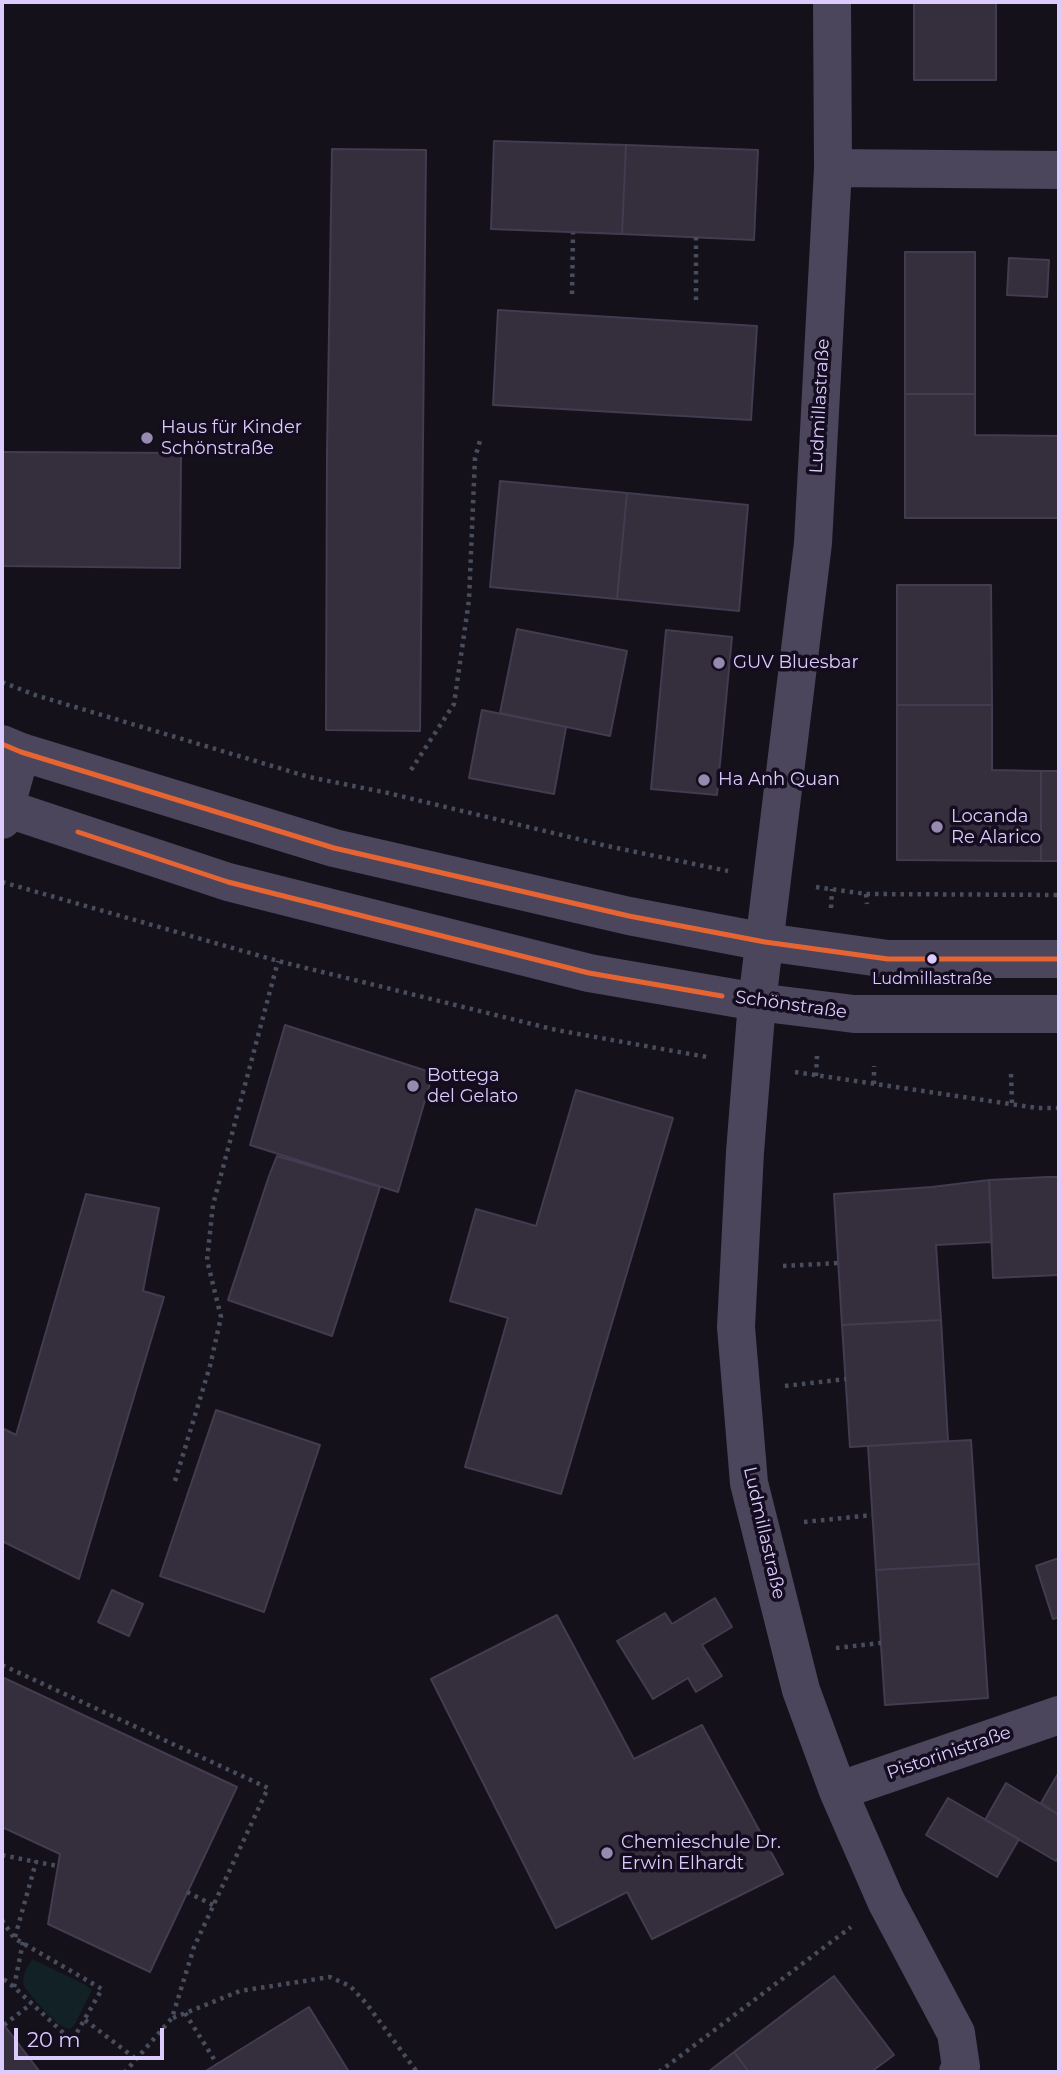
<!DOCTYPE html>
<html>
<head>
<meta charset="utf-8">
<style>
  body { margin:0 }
  #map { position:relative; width:1061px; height:2074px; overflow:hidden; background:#15111b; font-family:Montserrat,sans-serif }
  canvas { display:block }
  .frame { position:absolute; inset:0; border:4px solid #dcccfe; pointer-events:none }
  .scale { position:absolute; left:14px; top:2028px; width:150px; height:32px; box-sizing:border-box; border:4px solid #dcccfe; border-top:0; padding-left:9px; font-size:21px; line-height:24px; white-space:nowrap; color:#dcccfe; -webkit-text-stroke:5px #140d1f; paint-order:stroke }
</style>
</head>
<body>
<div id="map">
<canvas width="1061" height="2074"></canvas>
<div class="frame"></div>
<div class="scale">20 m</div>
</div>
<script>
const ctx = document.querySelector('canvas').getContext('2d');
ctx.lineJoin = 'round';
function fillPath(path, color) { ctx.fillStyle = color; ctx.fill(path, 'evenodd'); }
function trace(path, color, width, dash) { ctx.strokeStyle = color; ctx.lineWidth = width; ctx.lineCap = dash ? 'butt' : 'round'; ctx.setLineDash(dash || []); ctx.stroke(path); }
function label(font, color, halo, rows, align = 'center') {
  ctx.font = font + ' Montserrat,sans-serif'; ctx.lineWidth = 7; ctx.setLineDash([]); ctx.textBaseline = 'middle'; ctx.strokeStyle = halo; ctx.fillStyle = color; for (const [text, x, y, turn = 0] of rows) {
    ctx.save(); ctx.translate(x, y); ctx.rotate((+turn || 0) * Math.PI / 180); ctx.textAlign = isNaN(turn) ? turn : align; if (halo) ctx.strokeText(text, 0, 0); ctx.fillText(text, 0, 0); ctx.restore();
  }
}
const green = new Path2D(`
  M32 1959 86 1985 92 1990 75 2024 70 2029C57 2028 34 1999 25 1988 20 1977 27 1968 32 1959Z`);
const building = new Path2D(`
  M914 2H996V80H914Z
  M494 141 626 145 622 234 491 229Z
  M626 145 758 150 754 240 622 234Z
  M332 149 426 150 420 731 326 730 327 454Z
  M905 252H975V394H905Z
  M1009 258 1049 260 1047 297 1007 295Z
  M498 310 757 326 751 420 493 405Z
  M905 394H975V435L1059 436V518H905Z
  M2 452 181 453 180 568 2 566Z
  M500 481 627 493 617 599 490 587Z
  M627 493 748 505 739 611 617 599Z
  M897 585H991L992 705H897Z
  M517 629 627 651 610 736 500 713Z
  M666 630 732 637 717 795 651 789Z
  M897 705H992V770L1041 771V861L897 860Z
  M482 710 566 727 554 794 469 778Z
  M1041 771H1059V861H1041Z
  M285 1025 433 1073 398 1192 250 1145Z
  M576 1090 673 1118 561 1494 465 1467 508 1318 450 1301 476 1209 536 1226Z
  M277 1156 380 1187 332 1336 228 1300 269 1176Z
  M1048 1177H1059V1275L993 1278 989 1180Z
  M989 1180 992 1242 936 1245 941 1320 842 1325 834 1194 932 1187Z
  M86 1194 159 1208 143 1291 164 1297 79 1579 2 1541V1428L16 1435Z
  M941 1320 948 1441 850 1447 842 1325Z
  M216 1410 320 1445 264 1612 160 1576Z
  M971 1440 979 1564 876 1570 868 1446Z
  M1059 1558V1617L1053 1619 1036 1566Z
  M979 1564 988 1698 885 1705 876 1570Z
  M112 1590 143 1604 129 1636 98 1622Z
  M715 1598 732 1627 702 1645 722 1676 696 1692 688 1678 653 1699 617 1641 665 1613 672 1624Z
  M557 1615 634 1759 702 1725 783 1874 652 1939 627 1892 556 1928 431 1679Z
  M2 1677 237 1787 150 1972 48 1924 60 1854 2 1827Z
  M1059 1772V1815L1041 1803Z
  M1006 1783 1059 1815V1855L1056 1861 985 1820Z
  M948 1798 1019 1839 997 1877 926 1835Z
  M834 1976 894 2055 871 2072H749L734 2052Z
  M309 2007 349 2072H204L217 2064Z
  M2 2022 4 2025 40 2072H2Z
  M734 2052 749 2072H708Z`);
const path = new Path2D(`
  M572 294 573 233
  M696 300V237
  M2 682 35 695 309 777 388 793 607 846 728 871
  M411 770 454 704 469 600 475 458 481 437
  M2 882 278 961 556 1030 707 1057
  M816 887 866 894 1059 895
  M866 894 867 904
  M831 908 832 889
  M795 1072 1037 1108H1059
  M1011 1074 1012 1104
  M816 1076 817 1056
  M874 1084V1066
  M783 1266 838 1263
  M785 1386 846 1379
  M175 1481 210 1366 221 1317 207 1260 213 1205 278 961
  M804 1522 872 1515
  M836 1648 881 1643
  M2 1665 268 1788 194 1947 172 2018 125 2072
  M2 1855 36 1862
  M187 1892 213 1905
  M2 1920 14 1938 102 1989 72 2041 14 1987 2 1978
  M15 1937 36 1862 58 1866
  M14 1987 23 1942
  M185 2013 217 2064
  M173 2018 240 1991 330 1977 350 1986 366 2003 417 2072
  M85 2020 136 2059
  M4 2025 31 2004
  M659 2072 851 1927`);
const minor = new Path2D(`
  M832 2 833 168 813 543 757 1002 745 1152 736 1327 749 1483 801 1690 838 1791 886 1901 956 2033 961 2067 958 2072
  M833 168 1059 170
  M2 820 21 752
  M838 1791 1059 1715`);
const tertiary = new Path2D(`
  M2 744 21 752 334 848 629 916 765 942 888 959H1059
  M2 807 228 882 589 973 757 1002 854 1014H1059`);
const bus1 = new Path2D(`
  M2 744 21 752 334 848 629 916 765 942 888 959H1059
  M78 832 228 882 589 973 722 996`);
const markers = [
  [147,438,7,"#968baf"],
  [719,663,7,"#968baf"],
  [704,780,7,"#968baf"],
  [937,827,7,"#968baf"],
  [932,959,6,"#dcccfe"],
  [413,1086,7,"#968baf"],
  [607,1853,7,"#968baf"]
];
const busNames = [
  ["Ludmillastraße",932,979]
];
const streetNames = [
  ["Ludmillastraße",820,406,-87],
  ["Schönstraße",791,1005,8],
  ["Ludmillastraße",764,1533,77],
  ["Pistorinistraße",949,1753,-19]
];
const poiNames = [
  ["Haus für Kinder",161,428],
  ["Schönstraße",161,449],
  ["GUV Bluesbar",733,663],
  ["Ha Anh Quan",718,780],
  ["Locanda",951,817],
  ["Re Alarico",951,838],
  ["Bottega",427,1076],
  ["del Gelato",427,1097],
  ["Chemieschule Dr.",621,1843],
  ["Erwin Elhardt",621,1864]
];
fillPath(green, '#112126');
fillPath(building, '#342e3d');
trace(building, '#433b4f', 2);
trace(path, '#474d5c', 4.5, [3.5, 5]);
trace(minor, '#4b465c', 38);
trace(tertiary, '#4b465c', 38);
trace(bus1, '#e66432', 5);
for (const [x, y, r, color] of markers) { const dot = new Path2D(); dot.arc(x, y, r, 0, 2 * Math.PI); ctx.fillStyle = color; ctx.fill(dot); trace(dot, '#140d1f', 2.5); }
label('16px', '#dcccfe', '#140d1f', busNames);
label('18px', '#dcccfe', '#140d1f', streetNames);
label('18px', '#dcccfe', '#140d1f', poiNames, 'left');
</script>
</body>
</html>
